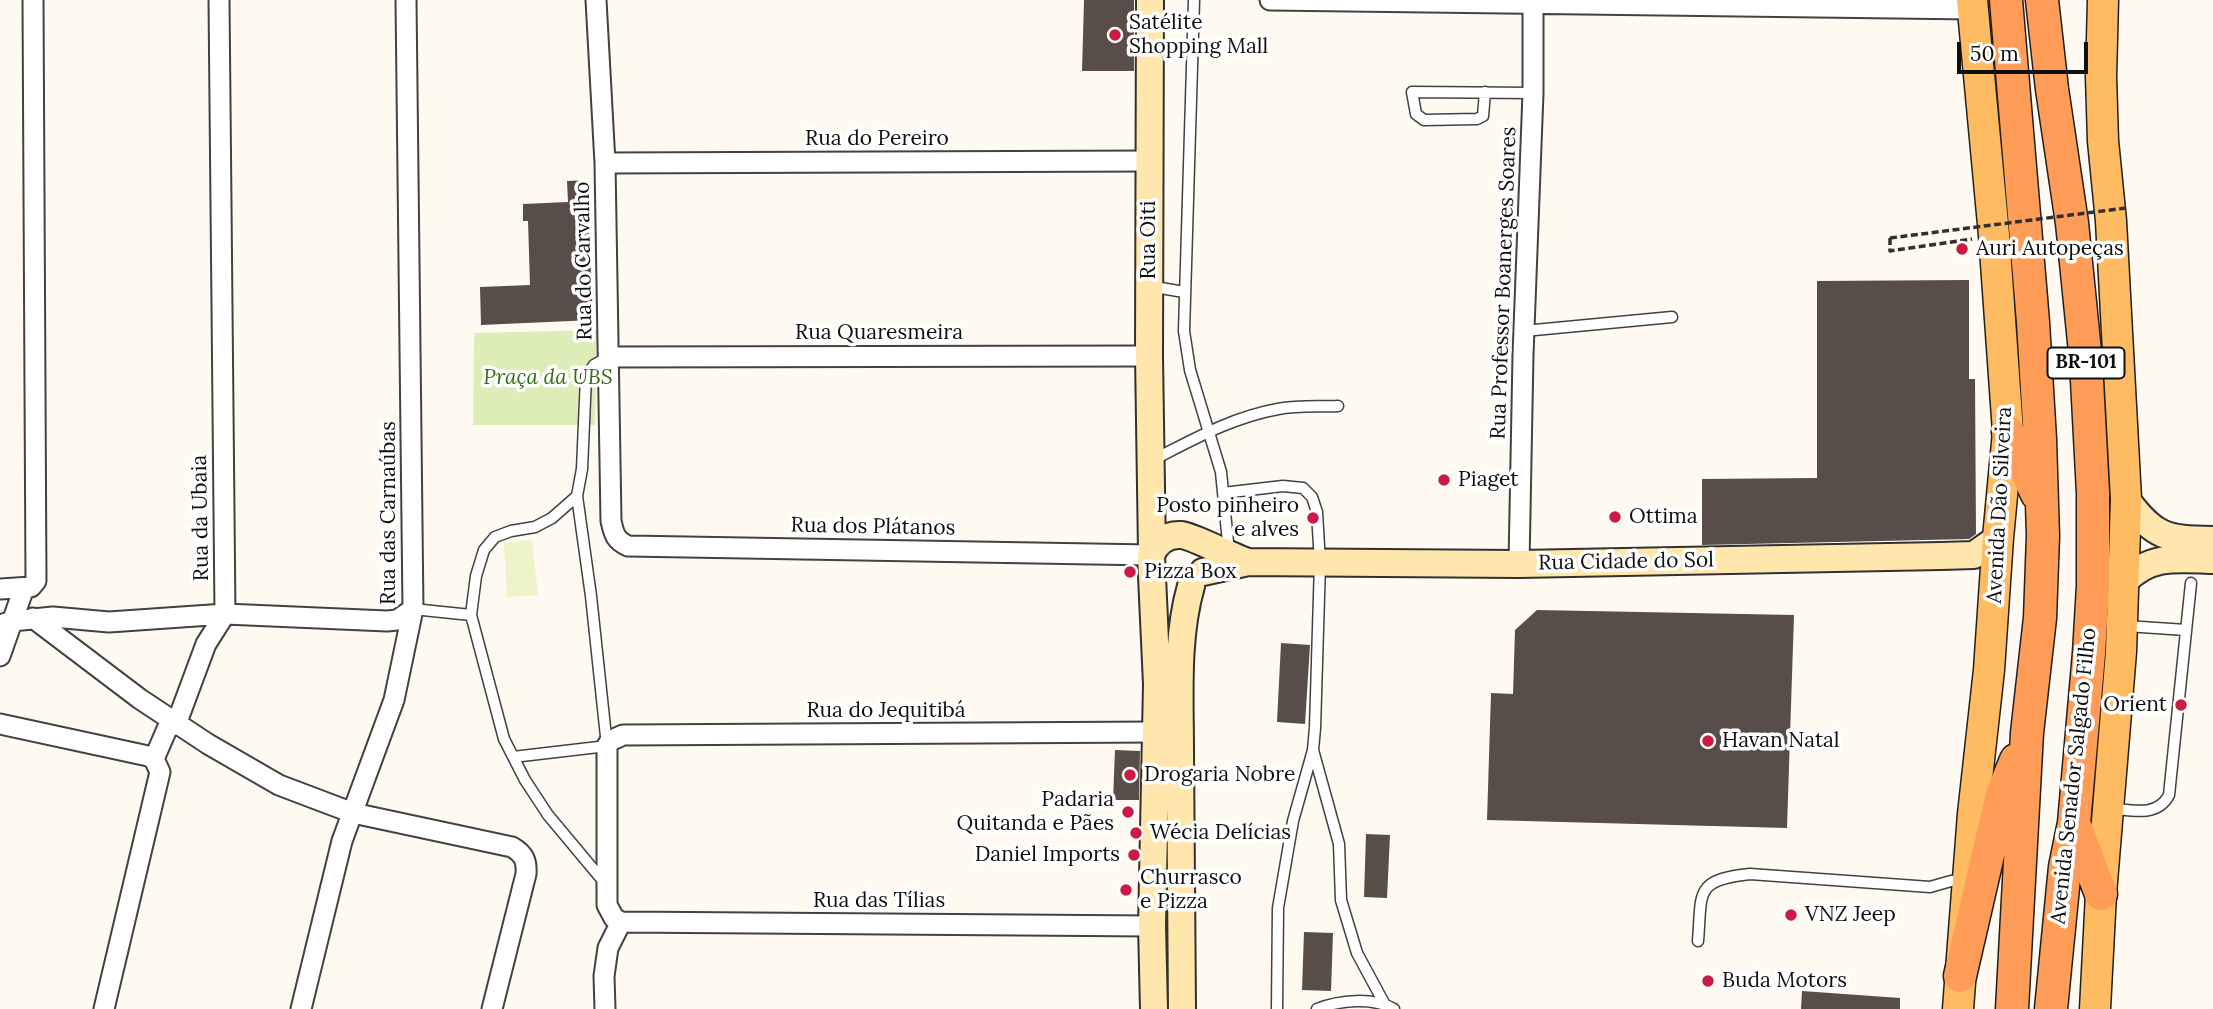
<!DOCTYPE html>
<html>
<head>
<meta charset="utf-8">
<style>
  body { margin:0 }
  #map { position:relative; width:2213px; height:1009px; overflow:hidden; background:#fffaf1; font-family:Lora,serif }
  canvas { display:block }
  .scale { position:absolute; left:1957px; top:42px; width:131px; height:32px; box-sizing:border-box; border:4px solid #0f0f0f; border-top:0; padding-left:9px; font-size:21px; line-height:24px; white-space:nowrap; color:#0f0f0f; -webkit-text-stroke:5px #fff; paint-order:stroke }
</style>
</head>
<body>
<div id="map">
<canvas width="2213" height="1009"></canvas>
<div class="scale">50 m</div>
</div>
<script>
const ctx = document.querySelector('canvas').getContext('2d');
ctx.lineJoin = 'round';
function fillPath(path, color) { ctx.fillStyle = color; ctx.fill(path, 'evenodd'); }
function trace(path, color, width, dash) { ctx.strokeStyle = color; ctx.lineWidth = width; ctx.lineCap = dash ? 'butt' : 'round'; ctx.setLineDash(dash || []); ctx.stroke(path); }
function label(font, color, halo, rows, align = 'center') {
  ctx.font = font + ' Lora,serif'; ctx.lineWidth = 7; ctx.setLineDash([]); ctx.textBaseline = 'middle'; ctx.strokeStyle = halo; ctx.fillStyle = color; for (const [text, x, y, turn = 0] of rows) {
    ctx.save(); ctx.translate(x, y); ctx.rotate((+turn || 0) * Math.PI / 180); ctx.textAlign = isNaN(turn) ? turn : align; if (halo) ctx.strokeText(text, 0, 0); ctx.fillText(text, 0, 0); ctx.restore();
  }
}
const green = new Path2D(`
  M597 330 595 425H473L474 333Z`);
const pitch = new Path2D(`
  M532 540 538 595 507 597 504 543Z`);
const building = new Path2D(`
  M1084 0H1134V71H1082Z
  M587 180 593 320 481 325 480 287 530 285 528 221H523V204L568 202 567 181Z
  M1969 280V379H1975L1976 534 1969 539 1702 545V479L1817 478V281Z
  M1537 610 1794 615 1787 828 1487 820 1491 693 1513 694 1515 630Z
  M1281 643 1310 645 1305 724 1277 722Z
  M1115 750 1140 751 1139 800H1113Z
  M1366 834 1390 835 1387 898 1364 897Z
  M1304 932 1333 933 1331 991 1302 990Z
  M1802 991 1900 998V1009H1801Z`);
const path = new Path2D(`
  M1890 238V251L1972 239`);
const service = new Path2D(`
  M1194 0 1184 331 1190 370 1221 472 1229 552
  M1485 92 1483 116 1477 119 1424 120 1416 114 1412 92 1533 93
  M1149 286 1184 292
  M1524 331 1672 317
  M1153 460C1194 439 1233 417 1278 409 1298 405 1319 407 1338 406
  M1223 493 1283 486 1303 488 1312 497 1317 512 1320 563 1315 728 1313 750 1293 821 1278 908 1277 1009
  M413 609 471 615
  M2126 626 2186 630
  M1313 750 1339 844 1341 900 1357 953 1384 1003
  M513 757 607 746 591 596 577 496
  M2110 808C2131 810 2157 818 2169 795L2191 583
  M604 882 548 815 525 780 504 739 471 615 476 576 484 550 495 537 511 531 535 527 552 518 577 496 582 469 586 377 594 365 609 357
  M1698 941C1702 892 1694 880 1750 874L1930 887 1951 881 1964 880
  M1317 1009C1339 1000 1373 997 1394 1009`);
const minor = new Path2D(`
  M596 0 605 163 611 521C614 534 615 540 628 546L1151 555
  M1270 0 1973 9
  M605 163 1149 161
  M609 357 1149 356
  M1519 564 1523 355 1533 93V4
  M0 589 31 587 36 581 33 0
  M33 618 140 699 208 744 279 785 353 813 512 847C524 854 527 861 526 874L492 1009
  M0 625 12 621 53 617 109 622 225 614 387 621 397 620 413 609
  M0 656 24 588
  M0 724 148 756 154 759
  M1152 926 621 922 614 918 607 905V746L610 741 623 735 1156 732
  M104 1009 160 772 154 759 167 729 177 722 206 644 225 614 219 0
  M301 1009 342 841 394 700 413 609 406 0
  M605 1009 604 976 608 948 621 922`);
const secondary = new Path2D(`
  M1150 0 1149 356 1152 552
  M2126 499C2155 538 2166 539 2213 540
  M1203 572 1248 562 1519 564 1941 556 1974 555 1998 538
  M2125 581C2151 554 2178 559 2213 560
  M1154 1009 1152 926 1157 684 1151 555C1156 543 1166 534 1181 535 1193 536 1232 557 1248 562
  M1182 1009C1181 923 1180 837 1180 751 1180 697 1176 638 1191 586`);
const primary = new Path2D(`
  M1958 1009 1973 814 1989 670 1998 538 2008 432 1994 235 1972 0
  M2095 1009 2101 894 2121 652 2126 499 2111 221 2103 141 2101 77 2103 0`);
const trunk = new Path2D(`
  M2006 0 2033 322 2040 439 2043 536 2040 618 2027 733 2012 1009
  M2042 0 2052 89 2072 223 2086 362 2093 493V586L2089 653 2074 823 2065 867 2051 1009
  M2008 432 2037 494
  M2074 823 2101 894
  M1960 976 2002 794 2016 760`);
const pathBridge = new Path2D(`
  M1890 238 2126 208`);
const markers = [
  [1115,35,7,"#cb1b44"],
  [1962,249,7,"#cb1b44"],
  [1444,480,7,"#cb1b44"],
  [1615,517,7,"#cb1b44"],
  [1313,518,7,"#cb1b44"],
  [1130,572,7,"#cb1b44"],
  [2181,705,7,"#cb1b44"],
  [1708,741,7,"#cb1b44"],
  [1130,775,7,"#cb1b44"],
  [1128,812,7,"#cb1b44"],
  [1136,833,7,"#cb1b44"],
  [1134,855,7,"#cb1b44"],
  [1126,890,7,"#cb1b44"],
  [1791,915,7,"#cb1b44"],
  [1708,981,7,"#cb1b44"]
];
const shields = [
  [2086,363,77]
];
const shieldNames = [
  ["BR-101",2086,363]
];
const poiNames = [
  ["Satélite",1129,23],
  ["Shopping Mall",1129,47],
  ["Auri Autopeças",1976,249],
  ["Piaget",1458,480],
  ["Posto pinheiro",1299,506,"right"],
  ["e alves",1299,530,"right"],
  ["Ottima",1629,517],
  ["Pizza Box",1144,572],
  ["Orient",2167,705,"right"],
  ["Havan Natal",1722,741],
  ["Drogaria Nobre",1144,775],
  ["Padaria",1114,800,"right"],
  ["Quitanda e Pães",1114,824,"right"],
  ["Wécia Delícias",1150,833],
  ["Daniel Imports",1120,855,"right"],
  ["Churrasco",1140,878],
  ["e Pizza",1140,902],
  ["VNZ Jeep",1805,915],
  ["Buda Motors",1722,981]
];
const streetNames = [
  ["Rua do Pereiro",877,139],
  ["Rua Oiti",1149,240,-90],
  ["Rua do Carvalho",584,261,-91],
  ["Rua Professor Boanerges Soares",1504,283,-88],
  ["Rua Quaresmeira",879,333],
  ["Avenida Dão Silveira",2000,505,-87],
  ["Rua das Carnaúbas",389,513,-90],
  ["Rua da Ubaia",201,518,-91],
  ["Rua dos Plátanos",873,527,1],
  ["Rua Cidade do Sol",1626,562,-1],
  ["Rua do Jequitibá",886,711],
  ["Avenida Senador Salgado Filho",2074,776,-84],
  ["Rua das Tílias",879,901]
];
const parkNames = [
  ["Praça da UBS",548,378]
];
fillPath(green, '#ddedb7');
fillPath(pitch, '#edf4c9');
fillPath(building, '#594d4a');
trace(service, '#424242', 13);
trace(minor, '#424242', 23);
trace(secondary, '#313131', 30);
trace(primary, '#202020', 33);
trace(trunk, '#202020', 35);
trace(path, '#313131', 3.5, [7, 3.5]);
trace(service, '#fff', 10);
trace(minor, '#fff', 19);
trace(secondary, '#ffe6ac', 26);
trace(primary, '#ffbb61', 30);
trace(trunk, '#ff9d58', 32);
trace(pathBridge, '#313131', 3.5, [7, 3.5]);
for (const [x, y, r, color] of markers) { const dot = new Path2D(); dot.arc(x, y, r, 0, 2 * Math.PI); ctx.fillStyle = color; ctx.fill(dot); trace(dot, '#fff', 2.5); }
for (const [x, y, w] of shields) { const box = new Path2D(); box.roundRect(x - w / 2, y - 15.5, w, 31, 5); ctx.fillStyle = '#fff'; ctx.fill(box); trace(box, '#0f0f0f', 2); }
label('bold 19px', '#0f0f0f', null, shieldNames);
label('21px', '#0f0f0f', '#fff', poiNames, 'left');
label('21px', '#0f0f0f', '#fff', streetNames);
label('italic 21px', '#3a6d19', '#fff', parkNames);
</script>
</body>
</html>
